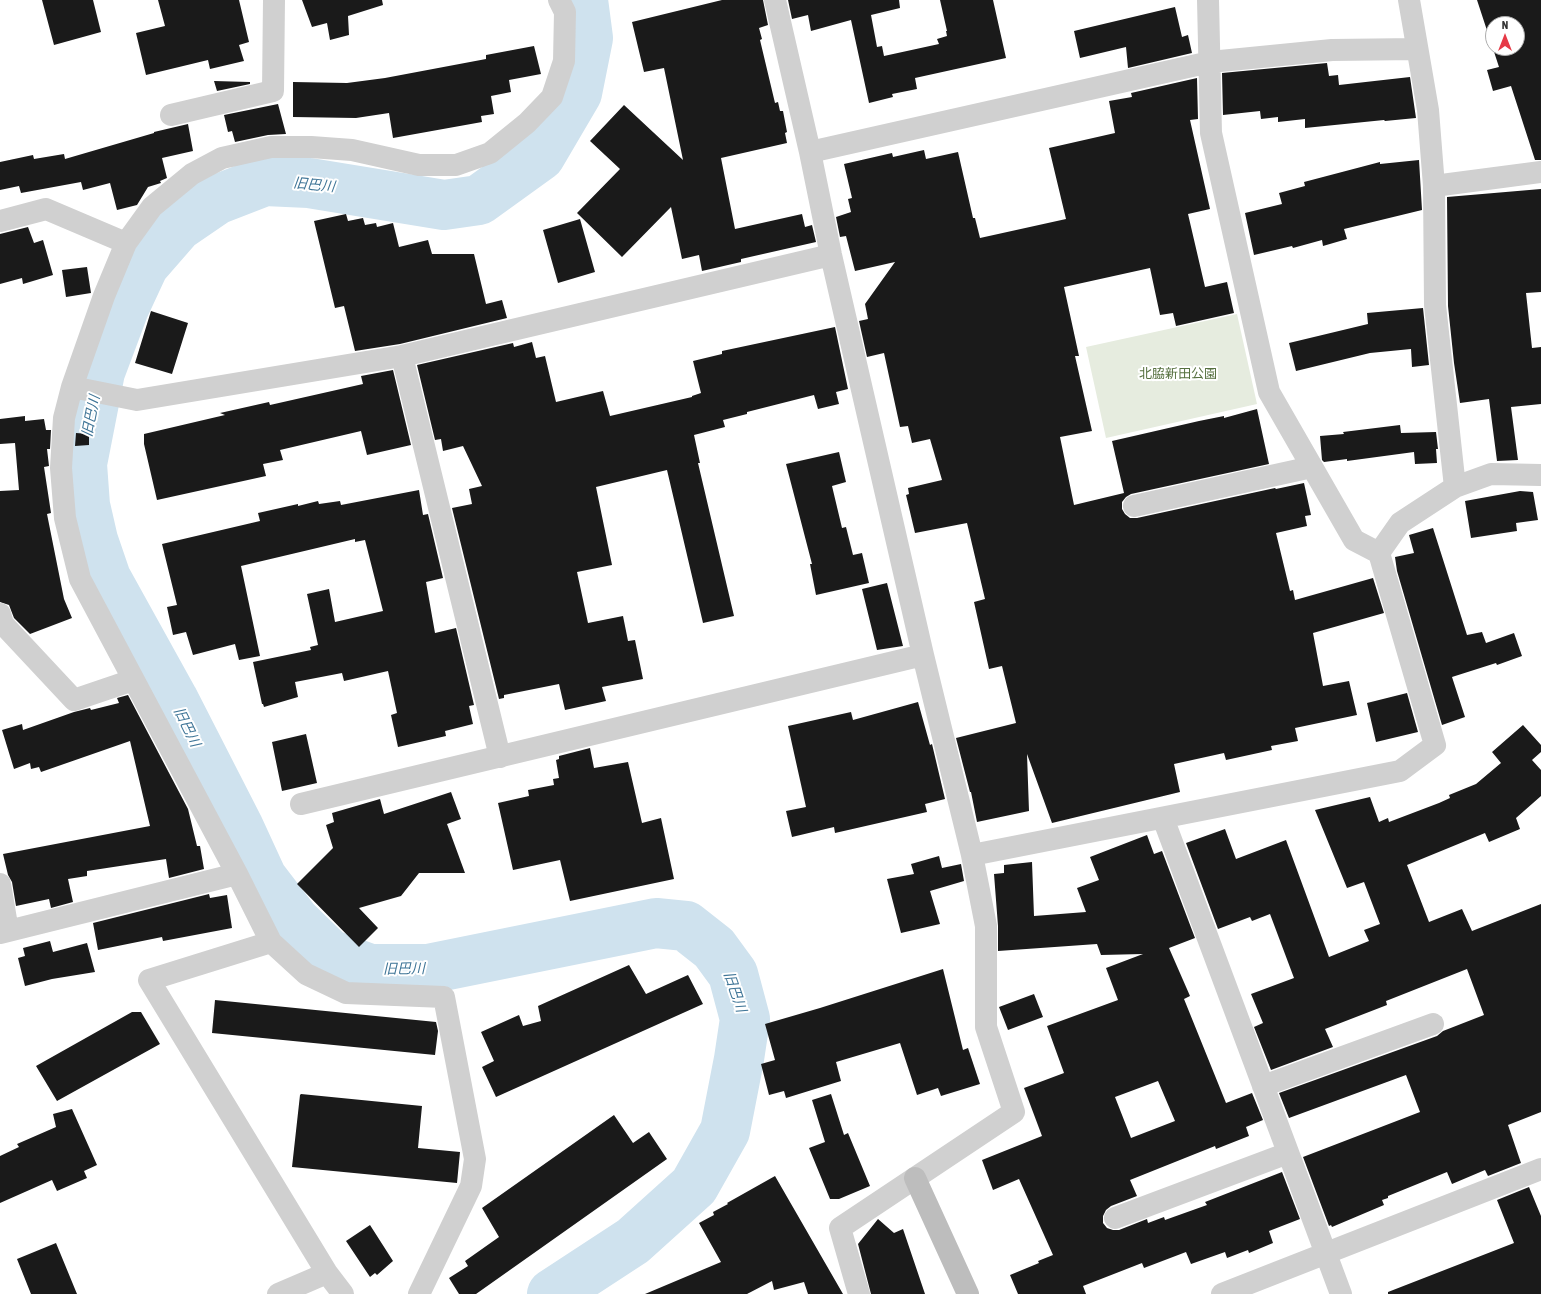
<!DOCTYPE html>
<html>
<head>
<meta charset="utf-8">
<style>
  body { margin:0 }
  #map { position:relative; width:1541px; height:1294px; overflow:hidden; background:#fff; font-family:"Asap Condensed",sans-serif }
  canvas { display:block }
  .north { position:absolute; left:1485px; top:16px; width:40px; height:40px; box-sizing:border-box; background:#fff; border:1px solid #adadad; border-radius:50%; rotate:0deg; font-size:11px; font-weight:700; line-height:16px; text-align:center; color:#333 }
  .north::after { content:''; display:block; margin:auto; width:14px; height:18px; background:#e63946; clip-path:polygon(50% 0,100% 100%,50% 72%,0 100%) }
</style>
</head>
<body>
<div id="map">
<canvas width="1541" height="1294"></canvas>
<div class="north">N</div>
</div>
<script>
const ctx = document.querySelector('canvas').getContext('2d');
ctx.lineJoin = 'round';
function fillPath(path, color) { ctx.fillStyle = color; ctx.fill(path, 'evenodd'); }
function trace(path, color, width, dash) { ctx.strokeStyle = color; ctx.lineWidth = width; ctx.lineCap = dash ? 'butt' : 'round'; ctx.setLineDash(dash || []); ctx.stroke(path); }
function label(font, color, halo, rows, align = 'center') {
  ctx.font = font + ' "Asap Condensed","Noto Sans JP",sans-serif'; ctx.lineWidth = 4; ctx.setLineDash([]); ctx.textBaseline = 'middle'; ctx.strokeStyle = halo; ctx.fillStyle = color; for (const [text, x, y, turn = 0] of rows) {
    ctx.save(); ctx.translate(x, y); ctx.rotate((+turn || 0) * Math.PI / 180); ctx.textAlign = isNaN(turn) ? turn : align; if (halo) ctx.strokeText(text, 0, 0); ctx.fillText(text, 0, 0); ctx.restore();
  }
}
const green = new Path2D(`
  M1237 314 1257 404 1106 438 1086 347Z`);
const river = new Path2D(`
  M552 1294 633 1241 694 1186 725 1131 739 1059 745 1019 733 974 714 948 686 926 656 923 428 969H370L329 954 295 921 262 878 239 828 173 699 106 578 93 540 85 505 82 464 100 372 124 308 144 265 178 226 216 200 265 181 309 183 444 205 479 200 540 156 577 93 588 38 583 0`);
const building = new Path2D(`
  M42 0H93L101 32 54 45Z
  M158 0H239L249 42 239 45 244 61 210 69 208 60 146 75 136 33 165 26Z
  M302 0H382L383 5 348 16 349 35 330 40 327 23 312 27Z
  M722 0H763L768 25 759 28 762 39 760 40 775 103 778 102 780 111H783L787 132 785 133 787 143 721 158 735 229 802 214 805 227 812 225 816 242 741 259V262L702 271 699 255 682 259 671 207 622 257 577 213 620 169 590 141 624 105 683 160 664 68 644 72 632 22Z
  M788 0H899L900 8 871 15 877 47 882 46 884 56 939 44 937 39 947 36 946 31H947L940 0H993L1006 58 915 78 917 89 892 94 893 97 869 103 851 20 811 31 808 15 792 19Z
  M1477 0H1541V160H1535L1511 86 1493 91 1487 70 1499 67ZM1493 24H1517V48H1493Z
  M1175 7 1182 37 1188 35 1192 53 1128 68 1126 47 1080 58 1074 31Z
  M534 46 541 74 509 80 511 92 491 96 494 114 481 116 482 122 393 138 389 113 356 118 293 117V82L347 83 385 78 486 59V55Z
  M1327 63 1329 76 1338 75 1339 85 1410 77 1416 118 1385 121 1384 120 1305 128V119L1278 122V117L1261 119 1260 111 1223 115 1222 73Z
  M1197 78 1198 119 1190 120 1210 209 1188 214 1205 287 1227 282 1234 313 1176 326 1173 313 1160 315 1150 268 1064 287 1079 356H1075L1092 431 1060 437 1074 505 1124 493 1112 441 1199 421 1224 416V418L1257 409 1269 464 1131 494 1126 497 1122 502V509L1125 514 1130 518H1137L1275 488 1276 489 1304 483 1311 515 1305 516 1307 526 1276 533 1290 591 1293 590 1295 600 1373 578 1384 613 1313 633 1323 686 1349 681 1357 715 1295 728 1298 741 1271 746 1272 750 1226 760 1224 753 1174 764 1180 792 1052 823 1027 754 1029 811 977 822 971 792H970L956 738 1016 723 1002 666 989 669 974 602 985 599 967 523 915 533 906 495 909 494 908 488 942 480 930 439 912 443 908 426 900 427 884 353 867 357 859 321 868 319 865 304 895 262 855 271 846 236 840 237 836 217 851 212 848 199 852 198 844 164 892 153 893 157 924 150 926 159 958 152 973 218H975L980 238 1066 219 1049 148 1115 133 1109 101 1132 97 1131 93Z
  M214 81 250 82V84L217 91Z
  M278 104 286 134 268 135 235 142 232 131 228 132 224 115Z
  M188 124 193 151 162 158 167 178 160 181 161 183 148 187 137 205 117 210 110 183 83 190 81 182 21 193 19 186 0 190V162L33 155 34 159 64 154 65 159 154 133V132Z
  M1419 160 1422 210 1344 229 1347 239 1323 246 1322 240 1293 248 1292 246 1254 255 1245 213 1282 204 1279 193 1305 186 1304 182 1380 162V164Z
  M1541 189V292L1526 293 1532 348 1541 347V404L1511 407 1518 460 1497 461 1489 399 1460 403 1454 363 1448 306 1447 197Z
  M346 214 348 221 363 218 365 225 376 223 377 227 393 223 399 247 428 240 432 254H474L486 304 502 300 507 318 400 344 355 351 344 306 335 308 314 221Z
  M580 219 595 272 558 283 543 230Z
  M28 227 34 243 43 240 53 275 23 284 22 278 0 284V234Z
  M87 267 91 293 66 297 62 270Z
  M1423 308 1429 365 1412 367 1411 349 1370 353 1296 371 1289 343 1368 324 1367 313Z
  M151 311 188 323 172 374 135 363Z
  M835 327 848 389 836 392 839 404 818 409 814 395 747 412V414L723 420 725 427 694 435 700 463H698L734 616 703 623 667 470 596 487 612 565 577 572 588 623 623 616 628 641 635 640 643 679 602 687 606 701 565 710 559 684 504 695V698L499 699 452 508 472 504 469 489 482 486 463 446 443 451 441 439 435 440 417 365 513 343 514 347 532 342 536 358 545 356 556 402 603 391 610 416 692 397V396L701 393 693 361 722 354V351Z
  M393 370 411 445 367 455 361 431 280 450 283 460 263 464 266 476 157 500 144 444V434L225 415 220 413 269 402 270 405 363 384 361 376Z
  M25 416V421L44 419 46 430H51L50 449H47L49 466 44 467 51 513 47 514 64 599 72 618 30 634 14 618 9 605 0 602V491L19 490 15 443 0 444V419Z
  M1400 425 1401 433 1436 432 1438 449H1436L1437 463 1415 464 1414 452 1347 461V459L1324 462 1322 460 1320 436 1344 434 1343 432Z
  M76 433 89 434V445L75 446Z
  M839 452 846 482 832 486 842 528 846 527 853 555 862 553 869 583 816 595 810 564H812L786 464Z
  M419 490 423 515 428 514 443 578 426 582 435 633 456 628 474 705 469 706 473 724 445 731 446 736 398 747 391 715 397 713 388 671 344 681 342 673 295 682 298 697 264 707 263 704H262L253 662 311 650 310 647 318 645 307 594 329 589 335 622 383 611 365 540 355 542V539L241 566 260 656 239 660 235 644 193 655 186 632 173 635 167 607 177 605 162 544 260 521 258 513 298 504V506L318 501 319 504 340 501 341 505Z
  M1520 491 1533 492 1538 520 1516 523 1517 531 1471 538 1465 501Z
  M1433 528 1467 635 1482 632 1486 643 1514 633 1522 656 1497 665 1496 663 1452 677 1465 717 1442 725 1397 571 1395 557 1414 553 1409 535Z
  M887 583 903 646 877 650 862 589Z
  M1407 693 1418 732 1376 742 1367 703Z
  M128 695 188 809 197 846H200L204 869 169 878 166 859 87 871V876L68 879 73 902 51 908 49 899 16 906 12 882 8 875 3 854 150 826 130 741 41 772 39 767 31 769 30 763 14 769 2 730 22 724 23 730 74 712 90 708 91 710 119 703 117 698Z
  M918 702 930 745 932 744 945 799 925 804 927 812 835 833 834 827 792 837 786 811 806 807 788 726 851 712 853 720Z
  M1523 725 1541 745V752L1532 760 1541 770V796L1516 818 1520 829 1489 842 1485 833 1407 865 1429 922 1462 909 1472 931 1541 904V1112L1508 1125 1521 1163 1488 1176 1485 1170 1452 1184 1447 1172 1388 1196V1198L1382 1200 1384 1205 1332 1227 1331 1225 1329 1226 1303 1157 1420 1112 1406 1075 1289 1118 1279 1093 1437 1036 1443 1031 1484 1015 1467 969 1386 1001 1387 1005 1325 1029 1333 1047 1271 1070 1254 1027 1263 1023 1251 994 1294 978 1270 914 1252 921 1250 917 1218 929 1186 843 1225 829 1236 859 1286 840 1329 957 1369 941 1364 930 1380 924 1364 882 1347 888 1315 810 1370 797 1379 822 1388 818 1389 822 1439 803 1450 798 1449 795 1476 784 1501 763 1492 752Z
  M306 734 317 783 282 791 272 742Z
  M590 748 594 768 628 762 642 823 661 818 674 879 570 901 560 860 513 870 498 803 529 796 528 790 554 785 553 779 559 778 556 760 559 759V756Z
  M451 792 461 819 447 824 465 873H419L401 896 359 908 378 928 359 947 297 884 333 848 326 825 334 822 332 813 380 799 384 814Z
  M1147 835 1154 854 1162 851 1195 938 1169 948 1190 996 1184 999 1226 1103 1252 1093 1263 1120 1246 1127 1249 1136 1216 1149 1215 1146 1130 1180 1137 1196 1111 1206 1106 1210 1103 1216V1223L1107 1228 1113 1230H1119L1147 1219 1148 1223 1164 1217 1165 1220 1207 1205 1205 1202 1282 1172 1300 1219 1269 1231 1273 1243 1249 1253 1248 1250 1227 1258 1225 1252 1191 1264 1186 1252 1144 1268 1142 1263 1083 1286 1086 1294H1018L1010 1275 1039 1263 1038 1261 1053 1255 1019 1179 993 1190 982 1160 1042 1136 1024 1088 1064 1073 1047 1026 1118 1000 1106 968 1143 954 1101 955 1097 944 998 951V926L994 874 1004 873V865L1032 862 1034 916 1086 912 1077 888 1099 880 1090 857ZM1158 1081 1175 1121 1131 1138 1115 1097Z
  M939 856 942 868 961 864 964 881 930 891 940 924 901 933 887 879 914 874 911 864Z
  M209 894 210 898 227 895 232 928 163 941 162 937 98 950 93 923Z
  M50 941 53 952 87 943 95 972 52 979 25 986 18 958 25 956 23 948Z
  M629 965 646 994 688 975 703 1004 496 1097 482 1067 494 1061 481 1032 519 1015 523 1026 541 1021 538 1006Z
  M943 969 963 1050 968 1048 980 1084 941 1096 938 1088 917 1095 900 1043 836 1062 841 1081 786 1098 784 1091 769 1095 761 1064 775 1060 765 1024 820 1008Z
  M1034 994 1043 1017 1008 1030 999 1007Z
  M215 1000 436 1022 438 1031 435 1055 212 1033Z
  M132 1012H141L160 1044 57 1101 36 1066Z
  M301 1094 422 1106 418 1148 460 1152 457 1183 292 1167 300 1095Z
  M831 1094 844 1135 848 1133 870 1186 839 1199H830L809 1148 825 1142 812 1100Z
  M72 1109 97 1165 84 1171 87 1178 57 1191 52 1180 0 1203V1156L19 1147 17 1144 56 1127 53 1114Z
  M614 1115 633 1143 649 1132 667 1159 476 1294H459L449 1278 468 1266 465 1261 499 1237 482 1208Z
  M775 1176 843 1294H808L804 1282 774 1290 772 1281 747 1294H645L721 1262 699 1223 714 1215 713 1212 728 1204 727 1203Z
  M1529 1187 1541 1216V1294H1388V1292L1514 1243 1497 1200Z
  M878 1219 894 1233 903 1229 925 1294H871L858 1244Z
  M370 1225 393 1261 377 1275 375 1273 370 1277 346 1241Z
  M56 1243 77 1294H31L17 1259Z`);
const street = new Path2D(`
  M775 0 810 152 831 255 923 655 972 855 986 926V1027L1014 1112 840 1228 859 1294
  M1409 0 1428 110 1434 186 1435 305 1455 487 1491 474 1541 475
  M171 115 273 91 274 0
  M810 152 1210 62 1332 50 1417 49
  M1434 186 1541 172
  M0 221 46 209 126 243
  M402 356 500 757
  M72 387 137 400 402 356 831 255
  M1134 506 1312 467
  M1379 553 1400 523 1455 487
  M0 614 3 624 74 700 133 680
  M301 804 923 655
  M1163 818 1341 1294
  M972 855 1400 771 1435 745 1379 553 1354 540 1269 392 1211 133 1208 0
  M0 884 8 931
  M0 933 237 874
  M271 942 149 980 327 1273 343 1294
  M1263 1086 1433 1024
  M1115 1218 1288 1153
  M278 1294 327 1273
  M419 1294 471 1186 475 1159 444 997 346 993 306 974 271 942 237 874 80 579 65 518 61 468 64 418 72 387 104 296 126 243 152 207 192 174 222 158 271 147H311L352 150 419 165H456L490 153 527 123 552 97 564 61 565 12 559 0
  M1222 1294 1541 1169`);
const secondary = new Path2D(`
  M915 1178 968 1294`);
const parkNames = [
  ["北脇新田公園",1178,374]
];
const waterNames = [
  ["旧巴川",314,185,6],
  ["旧巴川",91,416,-79],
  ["旧巴川",187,727,64],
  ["旧巴川",404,969,-1],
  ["旧巴川",735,992,71]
];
fillPath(green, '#e6ecdf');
trace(river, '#cfe2ee', 50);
fillPath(building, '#1a1a1a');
trace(street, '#d0d0d0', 22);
trace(secondary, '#bdbdbd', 22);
label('13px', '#56703f', '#fff', parkNames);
label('italic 14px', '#3f7597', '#fff', waterNames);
</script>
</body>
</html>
